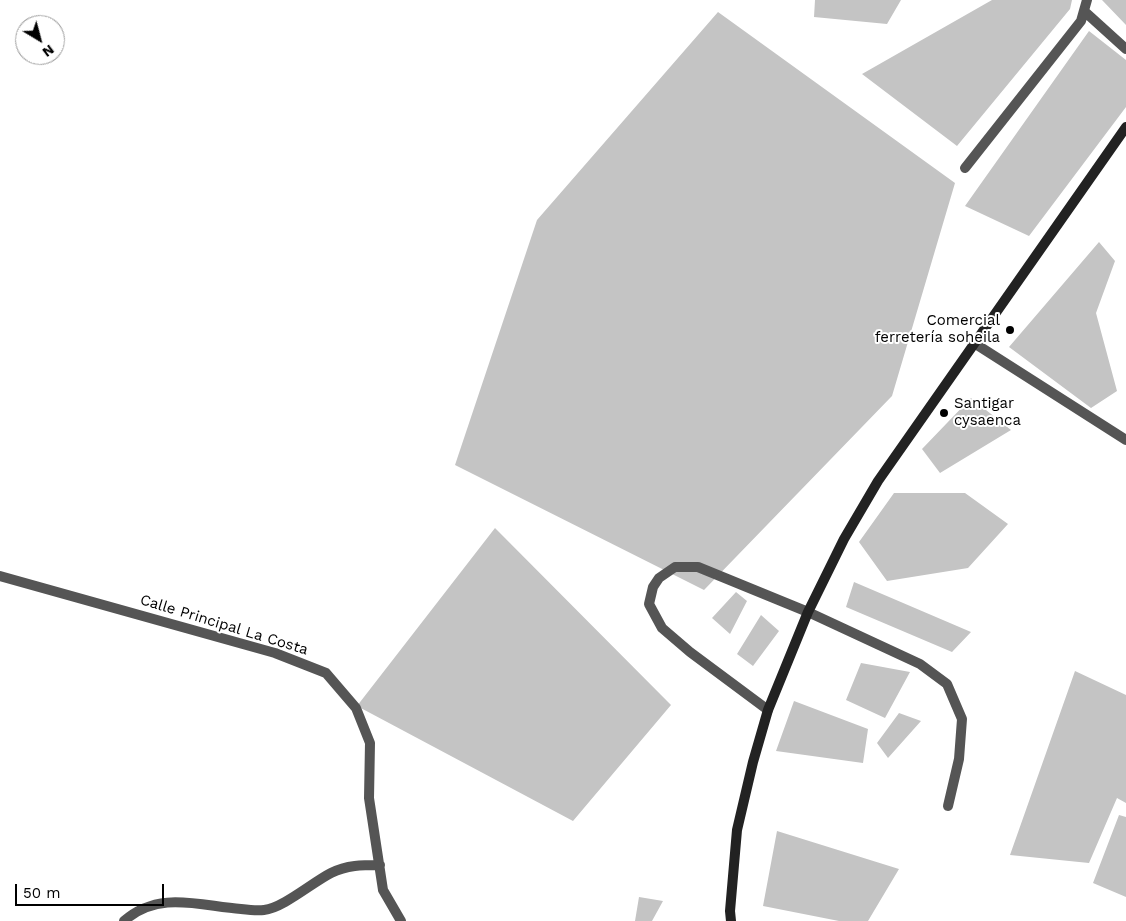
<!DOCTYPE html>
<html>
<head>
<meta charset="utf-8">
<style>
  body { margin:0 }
  #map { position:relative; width:1126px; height:921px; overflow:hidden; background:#fff; font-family:"Work Sans",sans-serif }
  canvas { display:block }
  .north { position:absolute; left:15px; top:15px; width:50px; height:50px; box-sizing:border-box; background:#fff; border:1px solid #999; border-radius:50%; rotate:143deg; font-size:14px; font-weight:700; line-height:20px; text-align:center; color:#000 }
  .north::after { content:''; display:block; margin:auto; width:18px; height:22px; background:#000; clip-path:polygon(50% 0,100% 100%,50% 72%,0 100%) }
  .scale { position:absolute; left:15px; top:884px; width:149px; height:22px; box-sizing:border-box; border:2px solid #000; border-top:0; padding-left:6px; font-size:15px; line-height:18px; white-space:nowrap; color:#000; -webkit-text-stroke:4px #fff; paint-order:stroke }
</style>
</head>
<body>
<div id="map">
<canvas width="1126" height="921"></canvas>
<div class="north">N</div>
<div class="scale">50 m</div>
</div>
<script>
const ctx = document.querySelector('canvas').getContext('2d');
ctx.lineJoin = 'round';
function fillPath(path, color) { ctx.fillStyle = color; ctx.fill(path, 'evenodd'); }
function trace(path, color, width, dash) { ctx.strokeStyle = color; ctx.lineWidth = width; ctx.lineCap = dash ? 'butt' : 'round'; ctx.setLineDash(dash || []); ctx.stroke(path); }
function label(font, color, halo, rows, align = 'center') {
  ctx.font = font + ' "Work Sans",sans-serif'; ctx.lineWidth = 4; ctx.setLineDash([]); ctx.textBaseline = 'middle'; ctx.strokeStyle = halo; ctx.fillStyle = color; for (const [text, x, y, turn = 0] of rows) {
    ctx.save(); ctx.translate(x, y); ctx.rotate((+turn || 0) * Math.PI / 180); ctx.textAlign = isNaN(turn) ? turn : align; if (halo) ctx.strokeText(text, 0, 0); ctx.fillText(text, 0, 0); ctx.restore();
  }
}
const building = new Path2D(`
  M815 0H901L887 24 814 17Z
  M992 0H1072L1070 9 957 146 862 74Z
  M1102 0H1126V25Z
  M718 12 955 183 892 396 704 590 455 465 537 220Z
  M1089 31 1126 60V107L1029 236 965 206Z
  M1099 242 1115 261 1096 313 1117 391 1091 408 1009 347Z
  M971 398 1011 430 940 473 922 449Z
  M894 493H965L1008 524 968 568 887 581 859 542Z
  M495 528 671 705 573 821 357 706Z
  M854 582 971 632 952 652 846 607Z
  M736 592 747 601 730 634 712 618Z
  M761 615 779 631 753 666 737 654Z
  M861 663 910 672 885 718 846 700Z
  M1075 671 1126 695V803L1117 798 1089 863 1010 855Z
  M794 701 868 729 863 763 776 751Z
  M899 713 921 721 888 758 877 743Z
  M1119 815 1126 817V897L1093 883Z
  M777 831 899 869 868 921H839L763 906Z
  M639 897 663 901 652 921H635Z`);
const lane = new Path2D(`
  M768 710 690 652 662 628 649 604 653 587 659 578 675 567H698L808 612 920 664 947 684 962 719 959 759 948 806`);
const street = new Path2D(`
  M1084 11 1126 49
  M965 168 1081 21 1087 0
  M974 343 1126 440
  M0 576 275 653 326 673 356 708 370 743 369 798 383 890 401 921
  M124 921C159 890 200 906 241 909 249 910 257 911 264 910 283 908 313 882 331 873 347 865 362 865 380 865`);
const secondary = new Path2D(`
  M731 921 730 911 737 830 753 762 768 710 808 612 844 539 878 481 1126 127`);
const markers = [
  [1010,330,5,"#000"],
  [944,413,5,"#000"]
];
const poiNames = [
  ["Comercial",1000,321],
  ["ferretería soheila",1000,338],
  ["Santigar",954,404,"left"],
  ["cysaenca",954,421,"left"]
];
const streetNames = [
  ["Calle Principal La Costa",224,625,17]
];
fillPath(building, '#c4c4c4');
trace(lane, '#555', 10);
trace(street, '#555', 10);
trace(secondary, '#222', 10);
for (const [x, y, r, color] of markers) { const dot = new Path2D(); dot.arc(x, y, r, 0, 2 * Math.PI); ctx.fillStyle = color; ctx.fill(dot); trace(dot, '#fff', 2); }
label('15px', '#000', '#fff', poiNames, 'right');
label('15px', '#000', '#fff', streetNames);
</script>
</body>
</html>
